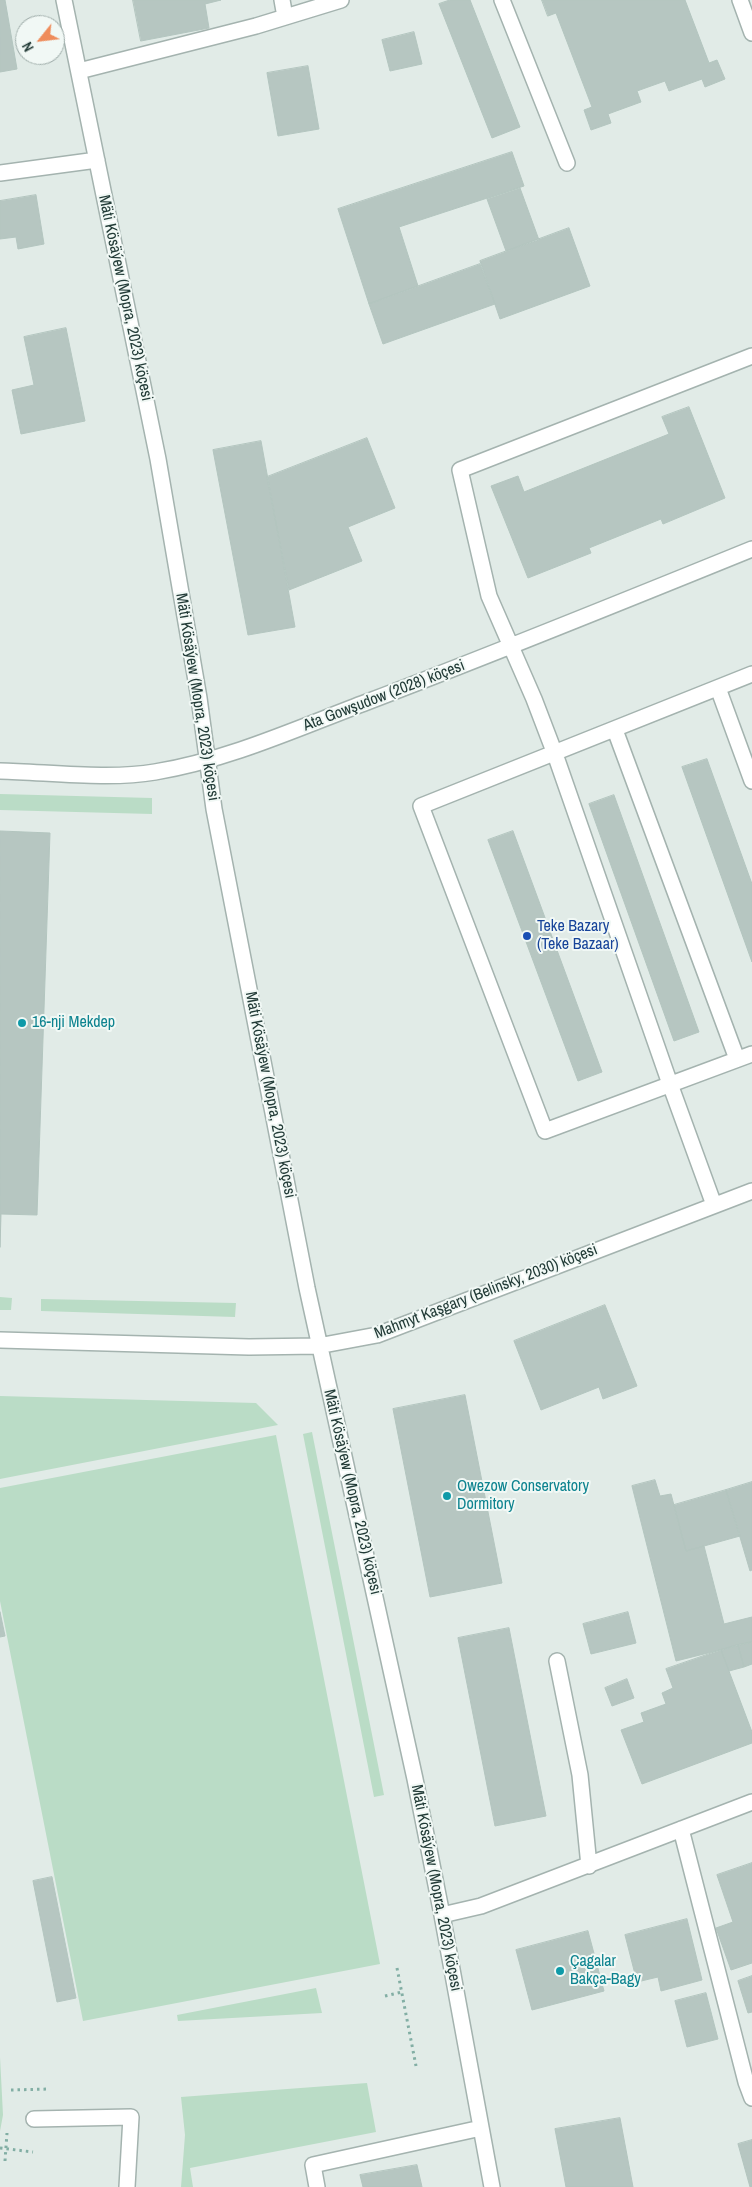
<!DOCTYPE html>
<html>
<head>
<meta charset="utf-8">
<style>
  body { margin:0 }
  #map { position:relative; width:752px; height:2187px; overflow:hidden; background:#e1ebe7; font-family:"Archivo Narrow",sans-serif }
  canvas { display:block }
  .north { position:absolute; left:15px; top:15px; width:50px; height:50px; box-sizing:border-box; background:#f1f8f5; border:1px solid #9eaca9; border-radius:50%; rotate:241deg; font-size:14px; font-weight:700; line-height:20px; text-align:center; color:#223b37 }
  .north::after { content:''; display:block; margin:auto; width:18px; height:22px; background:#ef8c5b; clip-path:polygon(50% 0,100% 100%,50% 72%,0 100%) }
</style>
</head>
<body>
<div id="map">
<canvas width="752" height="2187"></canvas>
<div class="north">N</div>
</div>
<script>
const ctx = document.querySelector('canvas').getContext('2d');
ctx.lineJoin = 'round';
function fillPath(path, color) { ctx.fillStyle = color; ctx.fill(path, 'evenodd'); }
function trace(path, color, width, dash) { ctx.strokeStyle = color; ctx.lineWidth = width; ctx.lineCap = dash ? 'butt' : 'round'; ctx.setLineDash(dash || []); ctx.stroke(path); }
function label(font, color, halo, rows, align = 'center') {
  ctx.font = font + ' "Archivo Narrow",sans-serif'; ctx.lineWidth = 4; ctx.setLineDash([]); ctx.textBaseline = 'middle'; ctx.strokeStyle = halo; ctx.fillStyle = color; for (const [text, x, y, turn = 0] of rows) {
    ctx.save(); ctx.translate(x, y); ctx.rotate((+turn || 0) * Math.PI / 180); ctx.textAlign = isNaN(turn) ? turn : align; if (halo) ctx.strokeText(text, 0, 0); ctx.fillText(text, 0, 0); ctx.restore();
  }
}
const green = new Path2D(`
  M0 794 152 798V814L0 810Z
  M0 1297 12 1298 11 1310H0Z
  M41 1299 236 1303 235 1317 41 1311Z
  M0 1396 256 1403 278 1425 0 1479Z
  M312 1432 384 1795 374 1797 303 1434Z
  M276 1435 380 1964 83 2021 0 1601V1488Z
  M316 1988 322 2013 178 2021 177 2015Z
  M0 2057 3 2115 0 2131Z
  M367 2083 376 2132 190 2168 193 2187H181L185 2135 181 2097Z`);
const building = new Path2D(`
  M0 0H5L17 69 0 72Z
  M133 0H221L205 4 209 28 141 41Z
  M450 0H470L520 127 492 138 439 4Z
  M542 0H685L709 63 717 60 725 79 705 87 702 79 669 91 665 81 637 91 641 102 608 114 611 123 591 130 584 110 592 107 556 13 548 16Z
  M414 32 422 64 390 71 382 40Z
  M308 66 319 129 278 136 267 73Z
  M512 152 524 186 399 227 418 286 369 304 338 209Z
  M520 188 539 240 506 251 487 199Z
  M36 195 44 244 18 249 16 237 0 239V201Z
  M569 228 590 286 500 319 480 261Z
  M480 264 495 304 383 344 369 304Z
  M66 328 85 421 21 434 12 390 34 385 24 337Z
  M689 407 725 498 663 524 661 519 589 548 591 553 528 578 491 486 518 476 524 492 669 434 662 417Z
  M367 438 395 508 348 527 362 561 289 590 267 477Z
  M261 441 295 627 248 635 213 450Z
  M707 759 752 884V962L682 767Z
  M614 795 699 1032 674 1041 589 804Z
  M0 831 50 833 37 1215 1 1214 0 1247Z
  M513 831 602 1072 578 1081 488 840Z
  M605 1305 637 1386 603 1399 599 1387 541 1410 514 1341Z
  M465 1395 502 1583 430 1597 393 1409Z
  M655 1480 660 1496 671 1494 686 1551 704 1546 724 1624 752 1617V1642L676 1661 632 1486Z
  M752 1482V1570L750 1571 726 1490Z
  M726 1490 740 1536 686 1551 674 1505Z
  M0 1612 5 1636 0 1637Z
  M628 1612 636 1643 591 1654 583 1624Z
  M509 1628 546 1816 495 1826 458 1638Z
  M752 1642V1664L744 1667 738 1645Z
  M738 1645 744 1667 729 1671 721 1650Z
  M721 1650 752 1732V1743L642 1784 621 1730 644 1722 641 1713 666 1704 662 1693 673 1688 666 1669Z
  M627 1679 634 1698 612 1706 605 1688Z
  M752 1863V1963L731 1970 716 1928 733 1922 717 1875Z
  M52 1877 76 1998 57 2002 33 1881Z
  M687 1919 702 1980 661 1991 658 1977 637 1982 625 1935Z
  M588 1931 604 1991 532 2010 516 1950Z
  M752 1976V2012L748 2013 738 1981Z
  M706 1993 718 2039 687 2047 675 2001Z
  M620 2118 633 2187H566L555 2129Z
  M752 2140V2187H750L738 2144Z
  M417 2165 422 2187H363L360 2175Z`);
const path = new Path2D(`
  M397 1968 416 2066
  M385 1996 402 1992
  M11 2090 49 2089
  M0 2148 33 2152
  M5 2161 7 2133`);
const minor = new Path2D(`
  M64 0 158 459 199 698 214 809 307 1288 415 1779 442 1915 492 2187
  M282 0 285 17
  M502 0 567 163
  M740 0 752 33
  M79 71 256 26 341 0
  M0 173 97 160
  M752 674 421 806 545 1131 752 1054
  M718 688 752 781
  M615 730 737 1059
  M0 771C47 772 109 780 155 772 228 760 298 728 367 702 496 653 624 601 752 549
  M714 1205 670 1084 555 754 534 699 489 596 460 470 752 356
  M0 1340 249 1347 318 1346 377 1335 752 1191
  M557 1661 580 1775 589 1866
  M681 1829 746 2082 752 2098
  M442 1915 481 1906 752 1802
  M34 2119 131 2117 127 2187
  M317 2187 313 2165 481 2128`);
const markers = [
  [527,936,5,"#1a4fb4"],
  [22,1023,5,"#0f9aa8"],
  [447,1496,5,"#0f9aa8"],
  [560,1971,5,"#0f9aa8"]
];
const streetNames = [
  ["Mäti Kösäýew (Mopra, 2023) köçesi",125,298,78],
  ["Ata Gowşudow (2028) köçesi",384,696,-21],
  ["Mäti Kösäýew (Mopra, 2023) köçesi",197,697,81],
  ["Mäti Kösäýew (Mopra, 2023) köçesi",270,1095,79],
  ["Mahmyt Kaşgary (Belinsky, 2030) köçesi",486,1292,-21],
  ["Mäti Kösäýew (Mopra, 2023) köçesi",352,1492,77],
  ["Mäti Kösäýew (Mopra, 2023) köçesi",436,1888,79]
];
const transitNames = [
  ["Teke Bazary",537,927],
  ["(Teke Bazaar)",537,945]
];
const cultureNames = [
  ["16-nji Mekdep",32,1023],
  ["Owezow Conservatory",457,1487],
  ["Dormitory",457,1505],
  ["Çagalar",570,1962],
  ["Bakça-Bagy",570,1980]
];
fillPath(green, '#badcc6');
fillPath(building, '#b6c6c1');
trace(building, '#b3c5bf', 1);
trace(minor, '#a4b3af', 18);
trace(path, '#82aea4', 3, [2.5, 4]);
trace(minor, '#fff', 15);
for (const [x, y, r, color] of markers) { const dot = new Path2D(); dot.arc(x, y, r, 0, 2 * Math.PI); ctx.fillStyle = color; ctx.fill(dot); trace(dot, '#f1f8f5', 2); }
label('16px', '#223b37', '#f1f8f5', streetNames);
label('16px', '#164399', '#f1f8f5', transitNames, 'left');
label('16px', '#0d838f', '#f1f8f5', cultureNames, 'left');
</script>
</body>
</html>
